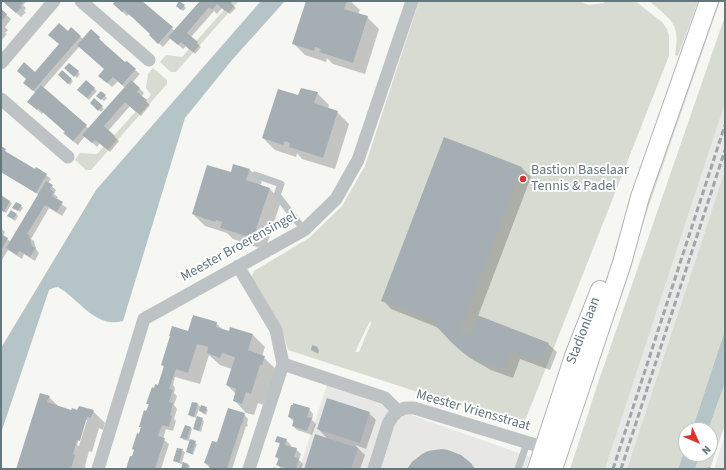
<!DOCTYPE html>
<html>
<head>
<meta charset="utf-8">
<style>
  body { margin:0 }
  #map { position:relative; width:726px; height:470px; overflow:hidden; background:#f6f6f3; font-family:"Source Sans 3",sans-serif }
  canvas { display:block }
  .frame { position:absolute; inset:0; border:2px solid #63777d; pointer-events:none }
  .north { position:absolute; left:678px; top:422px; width:40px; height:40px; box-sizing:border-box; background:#fff; border:1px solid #c1c9cb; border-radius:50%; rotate:134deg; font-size:11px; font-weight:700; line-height:16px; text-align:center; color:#63777d }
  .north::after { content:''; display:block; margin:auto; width:14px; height:18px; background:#da342f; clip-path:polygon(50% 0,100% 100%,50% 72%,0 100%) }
</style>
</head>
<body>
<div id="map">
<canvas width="726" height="470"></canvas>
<div class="frame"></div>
<div class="north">N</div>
</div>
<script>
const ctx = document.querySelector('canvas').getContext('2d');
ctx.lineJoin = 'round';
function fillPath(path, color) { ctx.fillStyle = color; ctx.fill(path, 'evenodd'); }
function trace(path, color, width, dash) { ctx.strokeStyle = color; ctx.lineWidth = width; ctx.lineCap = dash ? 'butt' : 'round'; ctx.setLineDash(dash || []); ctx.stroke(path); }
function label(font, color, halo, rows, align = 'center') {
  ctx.font = font + ' "Source Sans 3",sans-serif'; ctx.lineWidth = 4; ctx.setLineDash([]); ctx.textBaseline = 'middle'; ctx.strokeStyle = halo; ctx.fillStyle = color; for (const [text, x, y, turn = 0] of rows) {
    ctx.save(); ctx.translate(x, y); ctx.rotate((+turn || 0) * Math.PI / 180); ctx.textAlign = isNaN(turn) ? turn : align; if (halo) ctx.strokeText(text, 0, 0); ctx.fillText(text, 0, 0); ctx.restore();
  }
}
const built = new Path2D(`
  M725 103V170L627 469H605Z
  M327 385 530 457 526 469H299Z
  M725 435V469H714Z`);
const green = new Path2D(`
  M232 1H239L176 72H171L160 62 166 55 182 57Z
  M419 1H579L589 5 604 3 605 1H635L662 22 667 29 669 35V56L523 426 288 350 282 329 253 282 252 276 254 271 309 238 342 206 365 166ZM372 321 359 352H355L369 323Z
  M649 1H698L678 56 675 55C681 23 671 20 649 1Z
  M717 1H720L596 358 659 167Z
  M725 16V103L605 469H570L599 380Z
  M153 68 167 80V84L91 170H86L75 160 80 153 97 154 151 95 146 88 148 74Z
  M725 170V330L692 430H686V446L678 469H627Z
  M725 383V424L710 469H695L700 454H710V430H708Z`);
const water = new Path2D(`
  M261 1H285L232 60 185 118 123 321C96 329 79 299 58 287L53 288 49 290 1 433V348L96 190Z
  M725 330V383L708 430H692Z
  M686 446V454H700L695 469H678Z`);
const shadow = new Path2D(`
  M3 1H27L23 5 26 8 24 11 26 12 21 17Z
  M117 1H141L175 31 201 1H229L236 8 230 14 222 8 217 14 214 11 191 37 201 47 195 54 186 46 183 49 171 38 163 47 155 40 151 34 129 14 127 16 118 8Z
  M307 1H350L360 10 358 14 367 17 379 29 365 74 333 64 327 58 326 62 305 55 293 43Z
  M180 2 186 8 183 11 177 6Z
  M1 10 11 19 5 27 8 30 5 33 7 34 1 41Z
  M71 29 83 39 91 31 104 43 103 44 126 64 127 62 135 70 140 74 133 82 144 93 141 97 150 105 141 116 130 106 108 131 119 141 110 152 100 143 97 147 85 136 78 145 69 138 66 132 43 112 42 114 33 106 36 93 29 87 35 73 60 44ZM79 47 105 69 104 80 112 87 118 81 125 88 89 129 43 88Z
  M69 64 80 74 77 78 66 68Z
  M62 72 73 81 70 85 59 75Z
  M86 81 97 91 89 100 78 90Z
  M101 92 107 98 104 101 98 96Z
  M317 93 329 105 328 109 337 112 349 124 335 169 302 159 297 153 296 157 275 150 263 138Z
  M94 100 104 109 101 112 91 103Z
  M444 139 522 168 531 177 478 316 548 344 557 352 550 370 520 359 513 378 491 370 470 358 461 351 439 328 391 309 383 300Z
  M1 148 10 155 35 170 46 175 51 179 48 183 56 190 54 194 58 197 56 200 67 208 62 216 49 208 31 239 34 241 36 249 39 253 35 261 24 254 22 259 8 250 2 260H1V228L5 232 3 236 11 242 39 195 1 172Z
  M250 170 262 182 260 186 269 188 281 201 265 250 233 239 227 233 205 226 193 214 231 173Z
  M1 196 12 203 6 213 1 210Z
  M21 206 23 208 20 212 16 209Z
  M16 214 18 216 15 221 9 216Z
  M216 323 223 330 229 332 231 328 253 335 265 347 262 356 276 369 263 405 258 403 254 415 246 413 234 400 236 394 227 385 232 369 220 365 209 355 200 384 175 377 173 385 175 388 174 393 177 396 174 405 177 409 174 419 176 421 173 431 166 429 163 439 169 444 161 469H127L132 458 135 451 133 449 140 435 142 428 140 426 149 405 148 404 158 386 164 367 162 365 189 332Z
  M317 348 319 350 318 354 312 350Z
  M49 397 59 407 72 411H93L105 423 103 430 99 428 92 452 89 451 85 466 86 469H17ZM85 420H87L79 446 77 445Z
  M198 404 201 408H206L208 410 206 415 202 413 199 409 196 417 204 421 201 432 194 429 198 419 189 415Z
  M309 409 313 414 312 420 316 424 312 435 297 430 293 426 294 422 289 417Z
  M369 413 376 420 366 449 355 445 365 455 360 469H305L328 439 318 429Z
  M244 414 248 419 247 424 248 425 247 427 246 426 232 469H210V468L205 463 218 444Z
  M190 427 192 429 189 440 197 444 193 455 187 452 190 441 184 440 182 438Z
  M286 440 291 445 290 447 296 449 301 454 299 460 303 464 301 469H281L278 465 279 460 276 457 281 445 277 441Z
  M178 449 185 452 182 462 188 464 190 466 189 469H181L183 465 174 460Z
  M274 467 280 469H273Z
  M708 467 715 469H707Z`);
const building = new Path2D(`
  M2 1H21L23 3 20 6 22 7 16 13Z
  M115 1H142L173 27 158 44 149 35 150 34 133 18 124 10 122 12 113 4Z
  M179 1 185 5 181 10 176 6Z
  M200 1H230L232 2 225 11 217 4 212 10 209 7 187 33 198 42 190 50 181 42 178 45 168 37Z
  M306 1H347L344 9 368 16 353 63 319 52 321 49 315 47 314 51 292 44Z
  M1 9 7 14 1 22Z
  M59 23 68 31 71 27 81 36 33 91 23 83 26 79 17 71 24 62 35 72 59 44 48 35Z
  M91 29 100 37 99 39 125 62 127 61 136 69 122 85 113 77 107 83 98 76 104 69 77 45Z
  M69 63 79 71 74 77 64 68Z
  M62 70 72 79 68 84 58 75Z
  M86 80 95 88 87 98 77 90Z
  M131 80 140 88 137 92 147 100 136 112 125 102 104 126 115 136 105 148 95 140 92 143 82 135Z
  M41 85 87 125 73 141 63 133 65 132 38 108 37 110 27 102Z
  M301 88 318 92 314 103 338 111 323 158 289 147 290 143 285 141 283 145 262 138 278 89 298 95Z
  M101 91 106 95 101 100 96 96Z
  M94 98 103 106 98 111 90 103Z
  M444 137 522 167 460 331 470 334 477 315 549 343 541 362 511 351 504 370 492 366 481 362 460 350 451 342 435 325 437 322 381 301Z
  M1 146 6 149 5 151 35 169 36 167 47 174 36 193 1 172Z
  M233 164 250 169 246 180 270 188 253 238 220 228 222 222 216 220 215 222 192 214 207 165 231 172Z
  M46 181 53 185 50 189 54 192 52 196 63 202 57 212 45 205 27 234 29 235 32 246 36 248 30 257 19 251 17 255 6 248Z
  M1 195 10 201 4 212 1 210Z
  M16 202 22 205 18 211 12 208Z
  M11 210 17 214 13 219 7 216Z
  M1 234 8 238 1 251Z
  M193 315 217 322 216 327 229 331 230 327 253 334 248 350 265 356 262 365H260L251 394 246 392 242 404 233 401 236 389 226 385 235 357 222 353 220 358 207 353 208 347 197 344 188 373 176 369 169 389 173 390 169 402 173 403 170 415 172 416 169 427 162 425 158 436 165 438 155 469H126L130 456H132L134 450 132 449 137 433 139 434 140 430 141 427H139L144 410 146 411 149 404H146L152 387 154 388 155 384 158 385 164 366 161 365 170 336H169L172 326 188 331Z
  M312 345 318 347 316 352 311 350Z
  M40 393 50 396 47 402 71 410 72 408 77 410 79 406 94 410 91 418 87 417 80 441 77 440 73 454 75 455 71 469H16Z
  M327 398 370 412 360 443 317 429Z
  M192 402 198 403 194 417 188 415Z
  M293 403 310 408 307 417 312 418 307 431 292 426 294 419 288 417 291 405H293Z
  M201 405 207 407 205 413 199 411Z
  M228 408 245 413 243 420H244L241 425 227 469H209L210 465 204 463 212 441 217 442Z
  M197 416 203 418 199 431 193 429Z
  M185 425 191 427 187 439 180 438Z
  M315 434 358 448 351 469H304Z
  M277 436 287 439 285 445 297 448 294 457 299 458 296 469H288L276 465 279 458 275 457 280 443 275 442Z
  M190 439 196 441 192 454 186 452Z
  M177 448 183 449 179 463 173 461Z
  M442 449 448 450 461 455 471 463 475 469H407L412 462 422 454 428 451Z
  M183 462 188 464 187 469H181Z`);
const lane = new Path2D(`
  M255 175 281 184 277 195 304 230
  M518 469 527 443`);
const street = new Path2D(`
  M81 1 149 60
  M1 63 54 1
  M1 99 68 157
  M238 266 276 330 283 364 249 469
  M283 364 385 398 398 411 405 408H414L552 450
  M98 469 144 319 304 230 336 199 358 160 412 1
  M374 469 388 424 392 417 398 411`);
const secondary = new Path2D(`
  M537 469 574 356 600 290
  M553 469 622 263 640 197 709 1`);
const rail = new Path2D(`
  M613 469 725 125
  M621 469 725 150`);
const markers = [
  [523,179,4,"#da342f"]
];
const poiNames = [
  ["Bastion Baselaar",531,171],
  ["Tennis & Padel",531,187]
];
const streetNames = [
  ["Meester Broerensingel",239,247,-29],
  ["Stadionlaan",584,331,-69],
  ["Meester Vriensstraat",473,411,16]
];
fillPath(built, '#e7e7e6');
fillPath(green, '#d7dbd2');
fillPath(water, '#b5c4c6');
fillPath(shadow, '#0003');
fillPath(building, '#a5afb3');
trace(secondary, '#aeb6b8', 20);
trace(lane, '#bdc3c5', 7);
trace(street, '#bdc3c5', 13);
trace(secondary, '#fff', 18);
trace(rail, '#9da7aa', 3, [6, 3]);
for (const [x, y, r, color] of markers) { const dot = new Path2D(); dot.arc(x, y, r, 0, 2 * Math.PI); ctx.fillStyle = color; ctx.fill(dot); trace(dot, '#fff', 1.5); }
label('14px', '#63777d', '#fff', poiNames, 'left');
label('14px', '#63777d', '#fff', streetNames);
</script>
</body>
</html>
